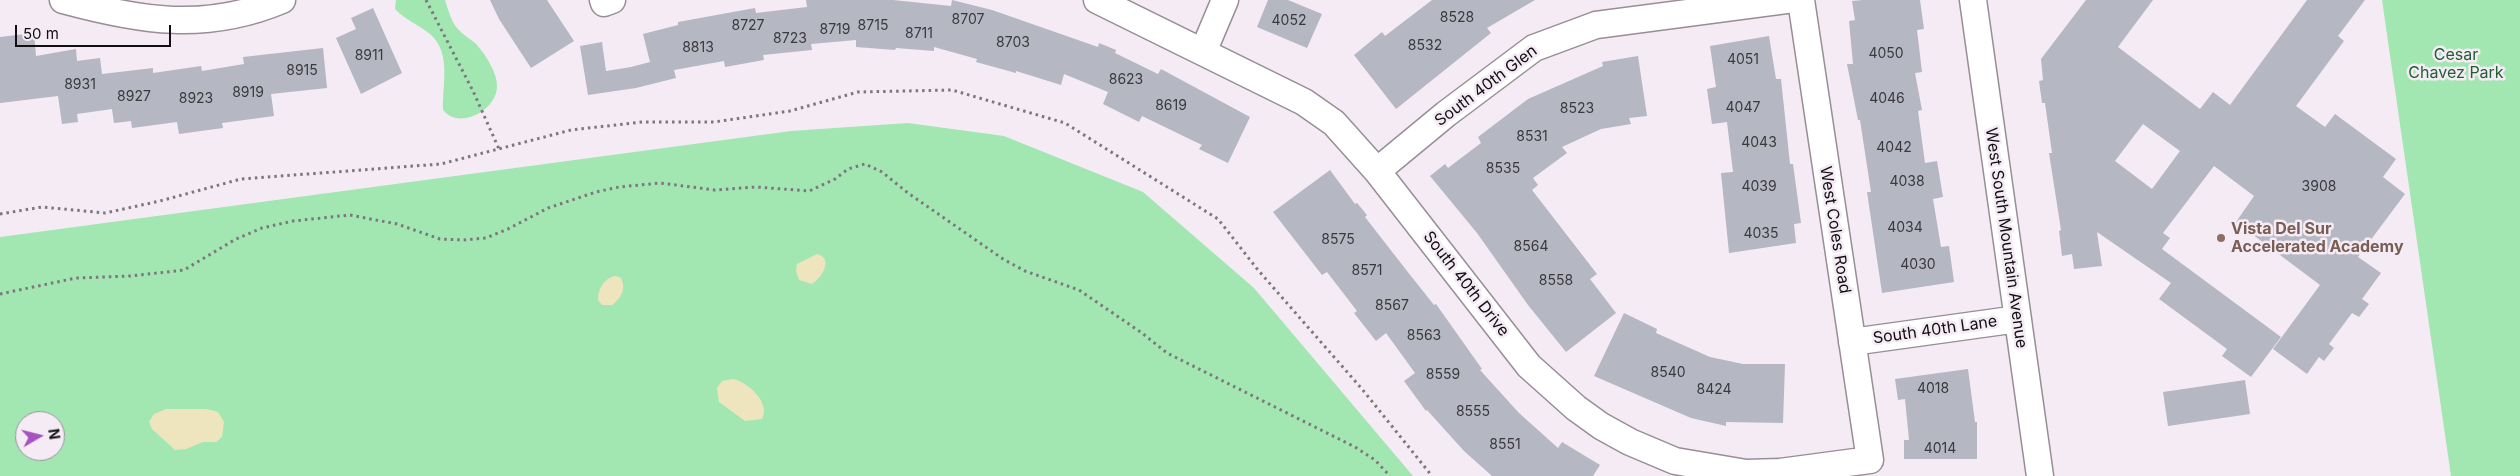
<!DOCTYPE html>
<html>
<head>
<meta charset="utf-8">
<style>
  body { margin:0 }
  #map { position:relative; width:2520px; height:476px; overflow:hidden; background:#f4ebf4; font-family:Inter,sans-serif }
  canvas { display:block }
  .north { position:absolute; left:15px; top:411px; width:50px; height:50px; box-sizing:border-box; background:#f4ebf4; border:1px solid #9a939a; border-radius:50%; rotate:82deg; font-size:14px; font-weight:700; line-height:20px; text-align:center; color:#120f12 }
  .north::after { content:''; display:block; margin:auto; width:18px; height:22px; background:#a652c1; clip-path:polygon(50% 0,100% 100%,50% 72%,0 100%) }
  .scale { position:absolute; left:15px; top:25px; width:156px; height:22px; box-sizing:border-box; border:2px solid #120f12; border-top:0; padding-left:6px; font-size:15px; line-height:18px; white-space:nowrap; color:#120f12; -webkit-text-stroke:4px #f4ebf4; paint-order:stroke }
</style>
</head>
<body>
<div id="map">
<canvas width="2520" height="476"></canvas>
<div class="north">N</div>
<div class="scale">50 m</div>
</div>
<script>
const ctx = document.querySelector('canvas').getContext('2d');
ctx.lineJoin = 'round';
function fillPath(path, color) { ctx.fillStyle = color; ctx.fill(path, 'evenodd'); }
function trace(path, color, width, dash) { ctx.strokeStyle = color; ctx.lineWidth = width; ctx.lineCap = dash ? 'butt' : 'round'; ctx.setLineDash(dash || []); ctx.stroke(path); }
function label(font, color, halo, rows, align = 'center') {
  ctx.font = font + ' Inter,sans-serif'; ctx.lineWidth = 5; ctx.setLineDash([]); ctx.textBaseline = 'middle'; ctx.strokeStyle = halo; ctx.fillStyle = color; for (const [text, x, y, turn = 0] of rows) {
    ctx.save(); ctx.translate(x, y); ctx.rotate((+turn || 0) * Math.PI / 180); ctx.textAlign = isNaN(turn) ? turn : align; if (halo) ctx.strokeText(text, 0, 0); ctx.fillText(text, 0, 0); ctx.restore();
  }
}
const green = new Path2D(`
  M396 0H445C448 9 451 21 457 28 462 34 469 38 475 43 484 52 498 73 497 87 496 111 459 130 443 110 442 85 452 53 430 34 419 25 405 20 395 9Z
  M2382 0H2520V476H2451Z
  M908 123 1004 136 1143 192 1254 288 1413 476H0V237L791 131ZM25 421H55V451H25Z`);
const sand = new Path2D(`
  M817 254C834 258 822 278 812 284L799 280 796 271 797 264Z
  M616 276 621 278C626 288 622 298 612 305H602L598 300C598 289 605 277 616 276Z
  M733 379C748 382 771 403 762 419L745 421 719 402 717 388 722 381Z
  M166 409H206L218 412 224 422 222 437 216 442H203L186 449 175 450 152 429 149 422 154 414Z`);
const building = new Path2D(`
  M490 0H547L574 41 531 68 499 19Z
  M806 0H893L951 6 952 0 992 10 1098 47 1099 43 1116 50 1115 53 1158 74 1161 69 1250 117 1228 163 1199 149 1202 145 1142 116 1139 122 1103 104 1108 92 1064 74 1061 85 1016 71V73L976 62 977 59 934 47V51L896 48 895 50 856 47V40L811 44 812 50 763 55 764 60 725 67 724 61 674 70 676 78 636 88 588 95 580 46 602 42 606 71 631 67 650 62 643 34 678 25V22L755 8 756 13 807 7Z
  M1268 0H1288L1322 14 1307 48 1257 27Z
  M1432 0H1535L1487 28 1491 33 1396 109 1354 55 1382 32 1385 36Z
  M1863 0H1920L1924 29 1917 30 1922 72 1915 73 1922 110 1918 111 1925 163 1937 161 1943 197 1933 199 1941 247 1949 246 1954 282 1882 293 1867 192H1871L1860 120H1858L1847 64H1853L1849 21 1855 20 1852 1Z
  M2086 0H2153L2118 47 2200 109 2213 92 2230 105 2307 0H2365L2338 36 2344 41 2296 106 2325 127 2335 114 2396 159 2383 177 2405 194 2358 257 2381 273 2362 299 2369 304 2359 317 2352 313 2329 344 2334 348 2324 361 2319 357 2307 374 2273 349 2320 285 2236 222 2254 196 2214 166 2163 233 2170 238 2162 249 2281 337 2251 377 2222 356 2227 349 2159 299 2171 283 2097 232 2102 266 2074 269 2072 254 2062 256 2059 231 2061 230 2049 153H2052L2045 103H2042L2039 81 2043 80 2041 59ZM2143 124 2180 151 2152 189 2115 161Z
  M373 8 402 73 361 94 336 38 356 29 351 18Z
  M34 33 36 56 76 49 77 61 100 58 102 74 153 68V73L201 66 202 71 244 64 243 57 323 48 327 88 271 94 274 116 222 123 223 128 179 134 177 122 132 128 131 121 114 123 112 109 77 114 78 122 62 124 58 96 0 103V37Z
  M1769 36 1776 79H1781L1790 164H1793L1801 223 1794 224 1796 243 1729 253 1721 173 1733 172 1727 122 1712 124 1707 89 1716 87 1710 46Z
  M1638 56 1647 116 1629 118 1631 124 1601 129 1562 147 1567 153 1533 178 1538 185 1532 190 1597 274 1590 279 1616 313 1566 352 1528 305 1477 233 1430 176 1445 164 1448 168 1481 143 1478 137 1528 99 1603 66 1602 62Z
  M1330 170 1355 204 1357 203 1367 215 1365 217 1407 271 1434 305 1436 304 1482 369 1480 370 1519 413 1558 448 1562 442 1600 465 1593 476H1492L1464 451 1427 410 1426 411 1404 381 1415 373 1386 333 1376 341 1354 313 1357 311 1327 272 1322 275 1273 212Z
  M1624 313 1657 329 1656 333 1710 357 1743 364H1785L1783 423 1726 422V426L1691 418 1594 376Z
  M1968 369 1975 422H1977V459H1904V440H1909L1905 399 1898 400 1895 379Z
  M2245 380 2250 414 2168 426 2163 392Z`);
const path = new Path2D(`
  M426 0 473 91 499 149
  M0 214 42 207 105 213 160 201 241 179 441 164 571 130 642 122H714L790 111 858 92 952 90 1065 123 1218 219 1258 270 1362 389 1432 476
  M0 294 76 278 131 276 184 270 236 239 262 228 293 221 350 215 397 224 440 239 463 240 486 238 508 229 548 208 596 192 619 187 660 183 715 190 756 187 809 191 835 179 848 169 865 164 882 172 908 193 1003 259 1025 271 1079 290 1142 333 1167 353 1355 447 1375 460 1390 476`);
const minor = new Path2D(`
  M63 0C140 21 206 32 282 0
  M603 0 604 3 612 0
  M1097 0 1304 102 1334 123 1377 171 1529 366 1576 408 1601 426 1630 442 1675 461 1746 473 1780 472 1870 460 1801 0
  M1973 0 2040 476
  M1203 52 1225 0
  M1377 171 1446 114 1534 48 1596 25 1786 0
  M1852 342 2018 319`);
const markers = [
  [2221,238,5,"#8d6e63"]
];
const numberNames = [
  ["8528",1457,18],
  ["8707",968,20],
  ["4052",1289,21],
  ["8727",748,26],
  ["8715",873,26],
  ["8719",835,30],
  ["8711",919,34],
  ["8723",790,39],
  ["8703",1013,43],
  ["8532",1425,46],
  ["8813",698,48],
  ["4050",1886,54],
  ["8911",369,56],
  ["4051",1743,60],
  ["8915",302,71],
  ["8623",1126,80],
  ["8931",80,85],
  ["8919",248,93],
  ["8927",134,97],
  ["8923",196,99],
  ["4046",1887,99],
  ["8619",1171,106],
  ["4047",1743,108],
  ["8523",1577,109],
  ["8531",1532,137],
  ["4043",1759,143],
  ["4042",1894,148],
  ["8535",1503,169],
  ["4038",1907,182],
  ["4039",1759,187],
  ["3908",2319,187],
  ["4034",1905,228],
  ["4035",1761,234],
  ["8575",1338,240],
  ["8564",1531,247],
  ["4030",1918,265],
  ["8571",1367,271],
  ["8558",1556,281],
  ["8567",1392,306],
  ["8563",1424,336],
  ["8540",1668,373],
  ["8559",1443,375],
  ["4018",1933,389],
  ["8424",1714,390],
  ["8555",1473,412],
  ["8551",1505,445],
  ["4014",1940,449]
];
const parkNames = [
  ["Cesar",2456,55],
  ["Chavez Park",2456,73]
];
const streetNames = [
  ["South 40th Glen",1486,86,-37],
  ["West Coles Road",1835,230,81],
  ["West South Mountain Avenue",2006,238,82],
  ["South 40th Drive",1466,284,52],
  ["South 40th Lane",1935,330,-8]
];
const educationNames = [
  ["Vista Del Sur",2231,229],
  ["Accelerated Academy",2231,247]
];
fillPath(green, '#a2e7b2');
fillPath(sand, '#eee5bf');
fillPath(building, '#b5b7c2');
trace(minor, '#978e96', 29);
trace(path, '#7c777c', 3, [2.5, 4]);
trace(minor, '#fff', 26);
for (const [x, y, r, color] of markers) { const dot = new Path2D(); dot.arc(x, y, r, 0, 2 * Math.PI); ctx.fillStyle = color; ctx.fill(dot); trace(dot, '#f4ebf4', 2); }
label('14px', '#3b393e', null, numberNames);
label('16px', '#215e34', '#f4ebf4', parkNames);
label('16px', '#120f12', '#f4ebf4', streetNames);
label('bold 16px', '#785e54', '#f4ebf4', educationNames, 'left');
</script>
</body>
</html>
